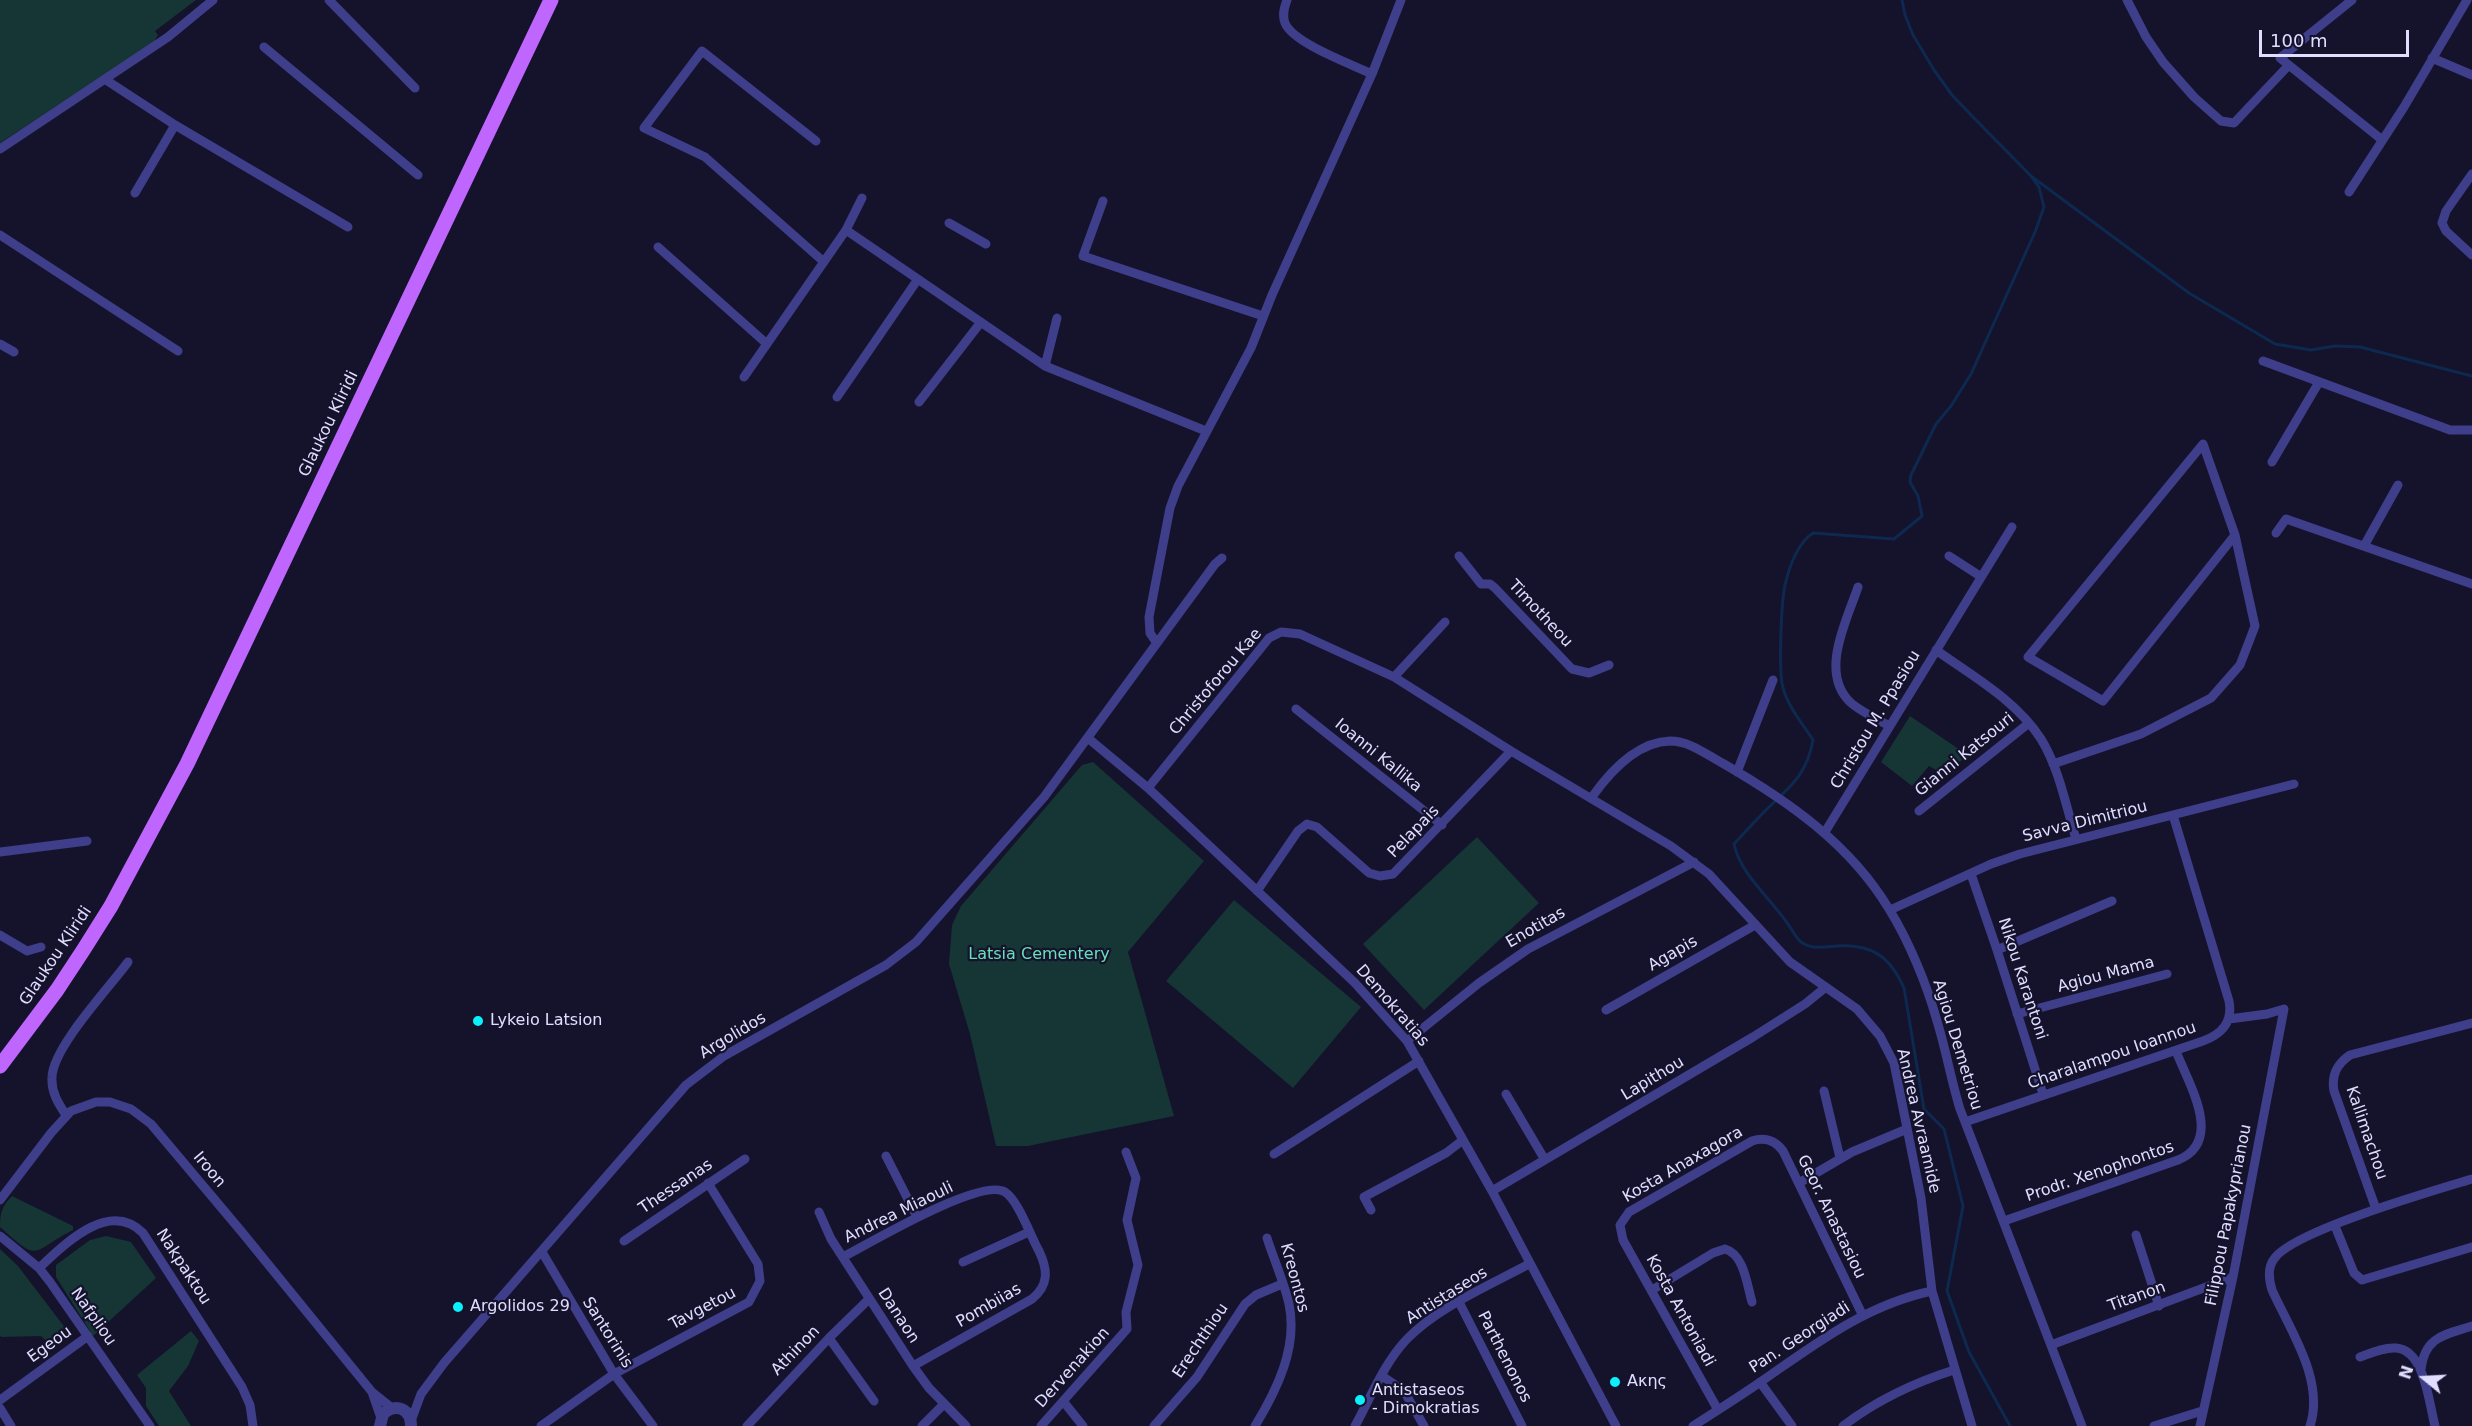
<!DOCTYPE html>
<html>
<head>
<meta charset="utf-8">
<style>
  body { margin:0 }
  #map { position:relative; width:2472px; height:1426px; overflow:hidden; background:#15122c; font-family:"DejaVu Sans",sans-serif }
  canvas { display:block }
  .north { position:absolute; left:2394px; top:1348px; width:60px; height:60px; -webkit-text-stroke:4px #15122c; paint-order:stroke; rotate:288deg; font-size:16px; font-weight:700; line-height:24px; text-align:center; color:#e0deff }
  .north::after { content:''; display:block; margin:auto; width:21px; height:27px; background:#e0deff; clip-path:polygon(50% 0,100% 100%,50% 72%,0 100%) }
  .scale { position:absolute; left:2259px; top:30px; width:150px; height:27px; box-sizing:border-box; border:3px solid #e0deff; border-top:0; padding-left:8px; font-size:18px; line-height:21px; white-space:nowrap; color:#e0deff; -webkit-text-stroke:4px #15122c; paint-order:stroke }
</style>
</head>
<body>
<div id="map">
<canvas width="2472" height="1426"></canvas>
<div class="north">N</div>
<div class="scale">100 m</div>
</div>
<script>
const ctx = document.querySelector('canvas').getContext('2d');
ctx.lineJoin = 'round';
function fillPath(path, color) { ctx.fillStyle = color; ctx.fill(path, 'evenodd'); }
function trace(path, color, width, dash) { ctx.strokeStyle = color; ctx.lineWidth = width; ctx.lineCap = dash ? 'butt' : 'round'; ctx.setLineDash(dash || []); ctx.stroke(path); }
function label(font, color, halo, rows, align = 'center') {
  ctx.font = font + ' "DejaVu Sans",sans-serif'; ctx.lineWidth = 4.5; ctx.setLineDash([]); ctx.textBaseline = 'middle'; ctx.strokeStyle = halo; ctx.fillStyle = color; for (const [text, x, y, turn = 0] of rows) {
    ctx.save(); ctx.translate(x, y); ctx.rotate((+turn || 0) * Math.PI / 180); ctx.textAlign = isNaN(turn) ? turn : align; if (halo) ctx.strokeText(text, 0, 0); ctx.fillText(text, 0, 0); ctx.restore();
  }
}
const green = new Path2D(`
  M0 0H196L155 31 158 35 154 42 0 143Z
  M1910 716 1969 756 1941 773 1929 766 1912 786 1881 762Z
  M1093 762 1204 861 1128 952 1174 1116 1028 1146H996L970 1034 949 964 952 925 961 906 1082 765Z
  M1477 837 1539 903 1424 1010 1363 944Z
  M1234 900 1361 1007 1293 1088 1166 981Z
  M12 1196 73 1226V1230C30 1252 41 1264 0 1227 0 1213 2 1206 12 1196Z
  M106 1236 131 1242 156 1278 93 1336 56 1277V1265L90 1240Z
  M0 1249 18 1266 66 1329 64 1340 54 1348 41 1336 1 1337 0 1335Z
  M191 1331 199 1341 188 1366 169 1391 191 1426H159L146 1406V1388L137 1375Z`);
const stream = new Path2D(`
  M1902 0 1905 15 1913 35 1934 70 1952 95 1974 118 2031 176 2189 293 2275 344 2311 350 2335 346 2360 347 2472 376
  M2010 1426 1969 1352 1947 1291 1963 1206 1944 1129 1924 1109 1904 988C1890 957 1873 944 1837 946 1825 947 1812 950 1801 942 1795 937 1790 926 1785 920 1768 896 1740 873 1734 844 1745 832 1756 820 1767 809 1791 786 1807 774 1813 740 1802 723 1785 703 1782 683 1779 665 1781 597 1786 581 1790 564 1799 542 1813 533L1894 539 1922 516 1918 496 1910 482 1911 475 1936 424 1951 406 1971 374 2035 232 2044 207 2039 187 2031 176`);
const minor = new Path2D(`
  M329 0 415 88
  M1287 0C1284 8 1282 15 1285 23 1293 43 1351 64 1372 74
  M2127 0 2146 37 2163 62 2194 97 2221 121 2234 123 2288 66
  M2352 0 2280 58 2381 139
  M264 47 418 175
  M2432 58 2472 75
  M106 80 175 125 348 227
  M816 141 702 51 644 128 705 157 824 262
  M0 149 168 37 213 0
  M2472 174 2446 211 2442 223 2446 231 2472 255
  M2349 192 2404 107 2467 0
  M135 193 175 125
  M1103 201 1083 256 1263 316
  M949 223 986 244
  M846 230 1045 366 1206 431
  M0 235 178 351
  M658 247 767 344
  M0 344 14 352
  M2263 361 2450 430H2472
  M1045 366 1057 318
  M744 377 846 230 862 198
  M837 397 918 279
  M919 402 981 322
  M2272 462 2319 382
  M2276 533 2286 519 2472 584
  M2364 546 2398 485
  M1459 556 1481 584H1490L1495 588 1572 669 1589 673 1609 665
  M1949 556 1980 576
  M1858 587C1847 620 1819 672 1850 702 1861 712 1877 719 1890 726
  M1156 642 1150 633 1149 617 1170 508 1178 486 1251 348 1272 295 1372 74 1401 0
  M1936 650C1972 676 2016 700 2041 739 2059 768 2066 806 2076 839
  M1394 677 1445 622
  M1296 709 1442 825
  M1089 739 1148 788 1355 983 1407 1041 1492 1191 1616 1426
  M2053 764 2141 734 2211 698 2240 665 2255 626 2235 535 2103 701 2028 657 2203 444 2235 535
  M1737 772 1773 680
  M1148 788 1269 638 1281 632 1300 634 1394 677 1511 751 1671 846 1709 874 1790 962 1857 1009 1880 1036 1894 1063 1921 1198 1932 1291 1972 1426
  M1592 797C1609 773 1637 742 1670 741 1690 741 1707 755 1724 764 1788 801 1850 844 1889 909 1909 941 1927 985 1937 1021 1946 1050 1951 1080 1960 1109L2082 1426
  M1919 811 2029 723
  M1825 832 2012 527
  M0 852 87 841
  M1971 874 1997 950 2043 1094
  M1257 891 1298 831 1307 824 1317 827 1369 873 1380 876 1393 874 1511 751
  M1890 910 1991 864 2020 854 2294 784
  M0 935 27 951 41 947
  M1997 950 2112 901
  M1606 1010 1755 925
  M2017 1014 2167 974
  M1407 1041 1479 983 1528 949 1694 862
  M1824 1091 1840 1158
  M1506 1094 1545 1160
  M66 1115C58 1103 51 1092 52 1077 53 1047 109 988 128 962
  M1965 1122 2203 1041C2222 1034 2233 1022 2229 1001L2173 815
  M1274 1154 1419 1061
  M886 1156 917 1217
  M1799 1183 1852 1152 1907 1129
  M1492 1191 1753 1037 1805 1004 1826 987
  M0 1200 51 1133 71 1111 96 1102H110L131 1109 151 1124 241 1231 372 1392 392 1408
  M2376 1209 2334 1091C2331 1075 2337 1064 2350 1055L2472 1023
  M1371 1210 1364 1197 1446 1153 1463 1140
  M819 1212 831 1239 913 1366 929 1388 966 1426
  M2004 1221 2178 1160C2225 1141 2188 1083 2176 1051
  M2335 1226 2354 1273 2362 1280 2472 1247
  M2136 1235 2159 1306
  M0 1236 39 1268 50 1282 150 1426
  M624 1241 745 1159
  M542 1252 614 1374 653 1426
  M843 1257C870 1243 981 1177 1005 1192 1018 1200 1031 1237 1039 1251 1048 1270 1049 1285 1032 1299L913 1366
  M963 1262 1029 1232
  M39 1268C65 1244 109 1199 143 1233L242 1387 250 1405 253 1426
  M1652 1290 1713 1253 1725 1249C1744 1254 1747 1285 1752 1302
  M1459 1302 1522 1426
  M829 1338 874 1401
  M2051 1345 2233 1277
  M2360 1357C2371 1353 2384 1347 2396 1348 2425 1350 2429 1404 2435 1426
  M2421 1369C2425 1336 2445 1335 2472 1326
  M1382 1376 1404 1391 1424 1426
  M1760 1382 1792 1426
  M372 1392 381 1418
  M0 1400 88 1336
  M1063 1401 1083 1426
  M0 1408 11 1426
  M1718 1410 1623 1240 1620 1225 1629 1212 1752 1141C1764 1137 1775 1140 1783 1151L1862 1314
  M411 1421 421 1394 444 1363 686 1085 724 1056 886 965 916 942 1044 797 1215 564 1222 558
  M541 1426 614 1374 749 1302 760 1281 758 1264 708 1183
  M747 1426 829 1338 869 1299
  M922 1426 944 1404
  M1041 1426 1127 1329 1126 1312 1138 1265 1127 1220 1136 1178 1126 1152
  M1154 1426 1197 1377 1245 1304 1256 1295 1282 1284
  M1255 1426C1277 1390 1298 1347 1289 1304 1284 1282 1274 1260 1267 1238
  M1355 1426C1371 1397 1384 1363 1407 1339 1438 1307 1490 1285 1529 1264
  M1693 1426C1715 1412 1737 1398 1759 1383 1814 1345 1865 1305 1932 1291
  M1843 1426C1877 1400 1913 1383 1954 1370
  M2154 1426 2202 1411
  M2200 1426 2233 1277 2284 1009 2267 1014 2229 1019
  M2310 1426C2325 1380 2290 1330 2272 1290 2269 1280 2267 1268 2274 1259 2292 1231 2436 1190 2472 1179`);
const tertiary = new Path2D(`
  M380 1426 383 1414C396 1402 411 1409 411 1426`);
const primary = new Path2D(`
  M0 1066 57 990 84 949 111 906 187 764 551 0`);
const markers = [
  [478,1021,6,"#0cf0fc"],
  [458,1307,6,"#0cf0fc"],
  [1615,1382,6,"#0cf0fc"],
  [1360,1400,6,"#0cf0fc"]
];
const streetNames = [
  ["Glaukou Kliridi",329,424,-64],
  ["Timotheou",1540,614,47],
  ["Christoforou Kae",1216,682,-50],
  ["Christou M. Ppasiou",1876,720,-59],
  ["Gianni Katsouri",1965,755,-39],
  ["Ioanni Kallika",1378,756,39],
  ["Savva Dimitriou",2085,822,-14],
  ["Pelapais",1414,832,-46],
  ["Enotitas",1536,928,-30],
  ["Agapis",1673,954,-30],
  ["Glaukou Kliridi",56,956,-56],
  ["Agiou Mama",2106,975,-15],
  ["Nikou Karantoni",2022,979,72],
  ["Demokratias",1392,1006,49],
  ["Argolidos",733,1036,-31],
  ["Agiou Demetriou",1957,1045,73],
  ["Charalampou Ioannou",2112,1056,-19],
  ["Lapithou",1653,1079,-31],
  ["Andrea Avraamide",1918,1121,77],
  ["Kallimachou",2366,1133,71],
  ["Kosta Anaxagora",1683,1165,-30],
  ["Iroon",209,1170,50],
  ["Prodr. Xenophontos",2100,1172,-19],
  ["Thessanas",676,1187,-34],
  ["Andrea Miaouli",899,1213,-26],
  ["Filippou Papakyprianou",2229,1215,-79],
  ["Geor. Anastasiou",1831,1217,64],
  ["Nakpaktou",183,1267,57],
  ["Kreontos",1294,1278,75],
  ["Antistaseos",1447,1296,-32],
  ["Titanon",2137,1297,-20],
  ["Pombiias",989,1306,-30],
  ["Tavgetou",703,1309,-28],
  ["Kosta Antoniadi",1680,1311,61],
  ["Danaon",898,1316,57],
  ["Nafpliou",93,1317,55],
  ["Santorinis",607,1333,58],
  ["Pan. Georgiadi",1800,1338,-33],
  ["Erechthiou",1201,1341,-56],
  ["Egeou",50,1345,-36],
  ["Athinon",796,1351,-46],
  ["Parthenonos",1504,1357,63],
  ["Dervenakion",1073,1368,-48]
];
const parkNames = [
  ["Latsia Cementery",1039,955]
];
const poiNames = [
  ["Lykeio Latsion",490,1021],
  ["Argolidos 29",470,1307],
  ["Ακης",1627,1382],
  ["Antistaseos",1372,1391],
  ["- Dimokratias",1372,1409]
];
fillPath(green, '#153634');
trace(stream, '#0e294f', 3);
trace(minor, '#3e3e8b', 9);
trace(tertiary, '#3e3e8b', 12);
trace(primary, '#be66fd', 15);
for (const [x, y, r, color] of markers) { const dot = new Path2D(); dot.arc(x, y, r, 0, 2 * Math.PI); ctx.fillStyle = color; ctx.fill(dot); trace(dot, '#15122c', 2); }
label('16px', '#e0deff', '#15122c', streetNames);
label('16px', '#68e0bc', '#15122c', parkNames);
label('16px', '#e0deff', '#15122c', poiNames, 'left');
</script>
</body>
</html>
